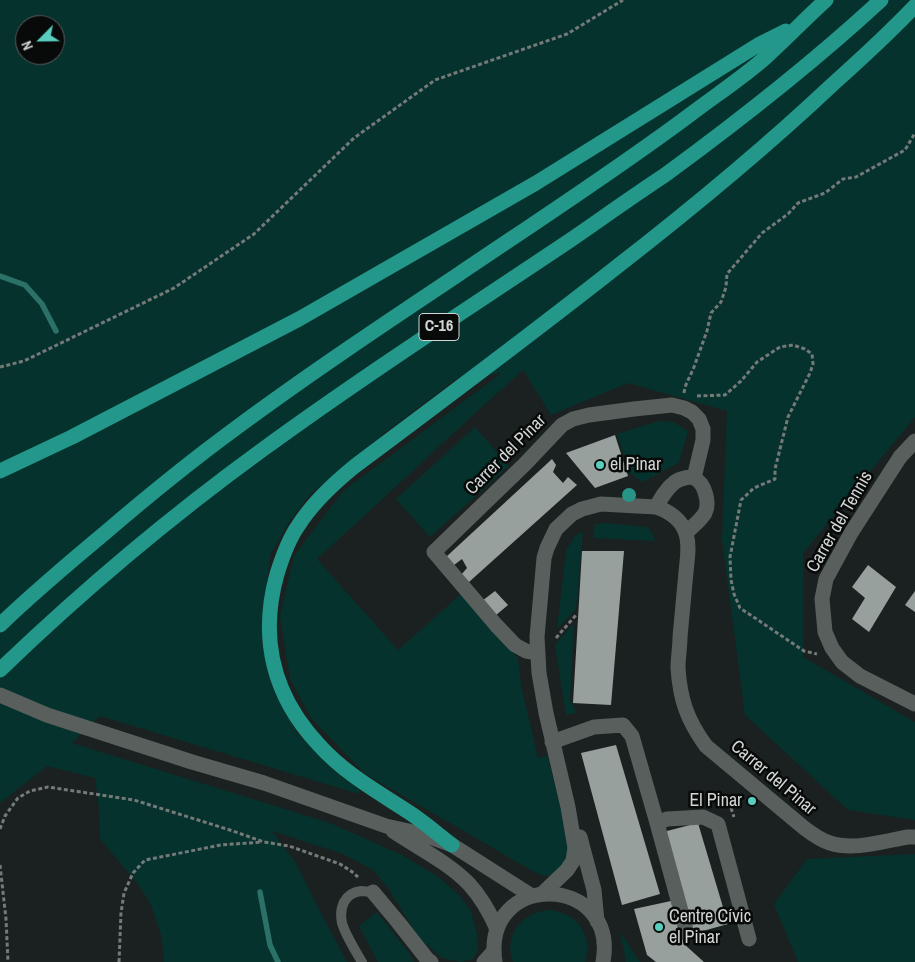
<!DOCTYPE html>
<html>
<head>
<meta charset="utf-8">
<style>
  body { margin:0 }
  #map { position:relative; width:915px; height:962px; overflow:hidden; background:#1b2120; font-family:"Archivo Narrow",sans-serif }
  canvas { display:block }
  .north { position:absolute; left:15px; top:15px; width:50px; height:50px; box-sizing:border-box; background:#080a0a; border:1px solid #595c5b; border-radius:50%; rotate:247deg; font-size:14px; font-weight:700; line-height:20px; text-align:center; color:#d2d6d5 }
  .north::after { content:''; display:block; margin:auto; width:18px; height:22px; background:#5acebd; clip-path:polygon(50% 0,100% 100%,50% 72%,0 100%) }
</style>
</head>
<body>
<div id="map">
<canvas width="915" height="962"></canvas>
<div class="north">N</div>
</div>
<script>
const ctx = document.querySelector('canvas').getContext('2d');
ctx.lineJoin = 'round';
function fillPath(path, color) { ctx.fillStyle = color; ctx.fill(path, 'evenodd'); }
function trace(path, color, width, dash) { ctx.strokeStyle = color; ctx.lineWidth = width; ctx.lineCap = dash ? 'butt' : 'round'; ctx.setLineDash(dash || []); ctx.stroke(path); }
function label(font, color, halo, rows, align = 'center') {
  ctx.font = font + ' "Archivo Narrow",sans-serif'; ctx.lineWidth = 5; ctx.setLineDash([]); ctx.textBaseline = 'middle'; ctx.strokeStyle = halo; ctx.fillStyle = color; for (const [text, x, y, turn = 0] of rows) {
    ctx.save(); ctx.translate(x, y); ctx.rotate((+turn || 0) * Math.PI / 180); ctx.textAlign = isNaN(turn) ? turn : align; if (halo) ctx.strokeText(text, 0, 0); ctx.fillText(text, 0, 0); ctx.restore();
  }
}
const green = new Path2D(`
  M0 0H915V417L803 553V657L915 722V820L848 810 745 715 722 540 727 411 628 383 551 415 523 370C453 432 386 497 317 559L398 650 461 594 486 623 518 658 521 685 538 758 547 755 566 828 569 853 560 870 549 876 541 875 534 872 364 773 312 719 290 679 280 616 294 556 343 491 502 373 455 380 386 432 309 496 290 521 270 555 262 640 273 689 297 733 331 768 360 789 359 794 100 716 72 743 330 823 402 855 437 876 459 895 471 911 477 934 478 950 473 959 461 962 442 958 419 938 388 888 373 870 343 854 272 831 296 863 313 898 347 962H164L162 938 151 905 138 884 100 839 99 809 95 778 47 766 0 803ZM25 25H55V55H25Z
  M659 421 674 422 688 431 679 463 642 482 630 473 617 434Z
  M475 427 509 466 430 537 396 499Z
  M606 523 648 527 653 535 655 541 593 538 595 524Z
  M583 531 576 609 557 629 566 551 575 536Z
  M574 623 570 699 576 713 566 715 555 645Z
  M915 854V962H798L774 904 807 859Z
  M548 910C576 912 594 934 585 962H513C503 935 522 913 548 910Z
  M377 912 409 953 414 962H378L359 926Z
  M620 932 640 962H626Z`);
const stream = new Path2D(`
  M0 276 25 285 42 304 56 331
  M260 892 270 945 278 962`);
const building = new Path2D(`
  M615 435 628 476 595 488 566 453Z
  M552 459 556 465 553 472 563 483 568 477 577 485 469 582 461 575 467 568 462 559 454 565 446 557Z
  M582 551H624L611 705 573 703Z
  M868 565 896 587 869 632 852 619 865 598 852 587Z
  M495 591 508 605 495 616 482 601Z
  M915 591V612L905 605Z
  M616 745 660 894 622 905 581 753Z
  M698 823 728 924 692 934 663 832Z
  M671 901 684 944 704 962H656L647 955 634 909Z`);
const path = new Path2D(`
  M0 367 24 361 174 288 254 234 354 138 435 80 567 34 623 0
  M684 393 685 387 694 367 707 331 711 313 721 302 726 287 727 274 762 233 788 214 798 203 825 193 843 179 856 177 905 150 915 133
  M697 396 725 395 741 381 757 362 780 347 793 345 805 349 812 354 813 364 810 373 788 417 775 469V479L754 488 741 500 730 557 731 580 734 594 740 608 755 618 804 651 817 654
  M556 638 576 615
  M731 808 734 817
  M0 829 5 816 18 798 30 791 48 787 134 800 230 830 264 842 289 846 340 864 351 871 358 877
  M0 865 6 919 8 962
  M119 962 121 913 124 893 133 873 145 860 221 845 262 842`);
const lane = new Path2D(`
  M362 962C356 952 345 934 342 923 339 908 344 893 361 891 365 891 369 892 373 892`);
const street = new Path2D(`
  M915 441 900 457 851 533 826 579 822 599 825 632 832 648 842 662 860 676 915 704
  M656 507C661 498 666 489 675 482 679 479 689 476 694 478 705 483 710 503 705 513 701 520 692 527 686 533
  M538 653 526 651 515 645 496 625 434 552 525 464 562 425 573 419 589 415 634 409 672 405 684 408 692 412 699 419 703 429V440L694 478
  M552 742 594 727 623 725 632 736 657 823 687 933
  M657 823 667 819 703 817 718 824 749 939
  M580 837 594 890 597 921
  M373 892 398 922 427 959 431 962
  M542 894 567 870 573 861 575 848 568 807 546 713 539 673 537 637 544 558 547 548 556 529 572 514 582 509 601 504 656 507C669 511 682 520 686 534 690 546 687 560 686 572 684 594 682 616 680 637 680 647 678 658 678 668 680 699 687 720 706 746L803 827C811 833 820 840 830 843 855 851 883 841 908 837H915
  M484 962 494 951`);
const secondary = new Path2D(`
  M0 695 47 715 192 762 264 783 386 826 422 834 452 845 532 896
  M393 831C417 847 449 863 469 884 481 897 490 913 497 929
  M495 962C481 870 619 873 603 962`);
const highway = new Path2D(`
  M0 471 72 437 299 319 536 183 758 45 786 31
  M0 625C34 592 70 562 106 532 148 496 191 461 236 428 309 374 384 324 459 274 536 222 613 172 687 117 713 97 741 79 766 57 786 39 806 18 826 0
  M0 670C82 591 170 517 262 450 362 377 466 310 569 241 601 219 633 196 665 175 740 120 813 63 881 0
  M452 845C439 835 426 824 413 815 380 793 346 775 319 745 273 696 259 638 277 574 282 558 288 540 298 526 313 502 334 483 355 466 442 401 529 336 614 269 690 210 763 150 833 84 861 59 889 33 915 6`);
const trees = [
  [629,495]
];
const markers = [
  [600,465,5,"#5acebd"],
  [752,801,5,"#5acebd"],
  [659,927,5,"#5acebd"]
];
const shields = [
  [439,327,40]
];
const shieldNames = [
  ["C-16",439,327]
];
const streetNames = [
  ["Carrer del Pinar",506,455,-45],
  ["Carrer del Tennis",840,522,-60],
  ["Carrer del Pinar",773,778,40]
];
const poiNames = [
  ["el Pinar",610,465],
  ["El Pinar",742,801,"right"],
  ["Centre Cívic",669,917],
  ["el Pinar",669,938]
];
fillPath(green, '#05322d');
trace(stream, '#2c7167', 5.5);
fillPath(building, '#98a09e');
trace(path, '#757a79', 3, [4, 2.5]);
trace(lane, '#585f5d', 10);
trace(street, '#585f5d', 15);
trace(secondary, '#585f5d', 15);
trace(highway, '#239789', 15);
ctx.fillStyle = '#279487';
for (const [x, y] of trees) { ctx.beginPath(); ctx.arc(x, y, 7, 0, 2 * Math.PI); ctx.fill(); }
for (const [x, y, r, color] of markers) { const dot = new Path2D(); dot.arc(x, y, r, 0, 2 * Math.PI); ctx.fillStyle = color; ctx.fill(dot); trace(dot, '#080a0a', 2); }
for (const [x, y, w] of shields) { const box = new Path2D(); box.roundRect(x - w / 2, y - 13.5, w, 27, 4); ctx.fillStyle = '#080a0a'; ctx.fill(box); trace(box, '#d2d6d5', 1); }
label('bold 16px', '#d2d6d5', null, shieldNames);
label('18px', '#d2d6d5', '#080a0a', streetNames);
label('18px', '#d2d6d5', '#080a0a', poiNames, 'left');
</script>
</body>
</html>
